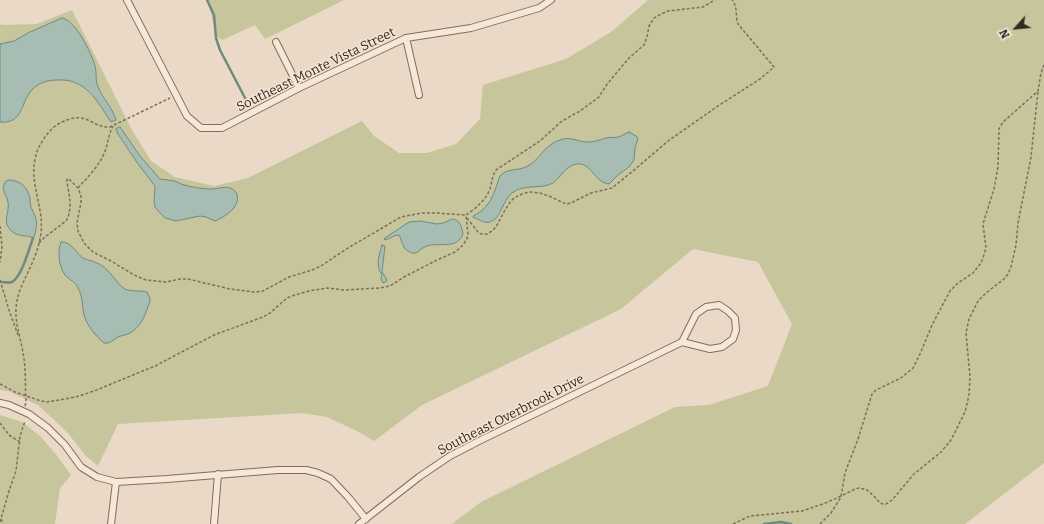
<!DOCTYPE html>
<html>
<head>
<meta charset="utf-8">
<style>
  body { margin:0 }
  #map { position:relative; width:1044px; height:524px; overflow:hidden; background:#e9d9c6; font-family:Bitter,serif }
  canvas { display:block }
  .north { position:absolute; left:996px; top:8px; width:40px; height:40px; -webkit-text-stroke:3px #f2e5d5; paint-order:stroke; rotate:243deg; font-size:11px; font-weight:700; line-height:16px; text-align:center; color:#342720 }
  .north::after { content:''; display:block; margin:auto; width:14px; height:18px; background:#342720; clip-path:polygon(50% 0,100% 100%,50% 72%,0 100%) }
</style>
</head>
<body>
<div id="map">
<canvas width="1044" height="524"></canvas>
<div class="north">N</div>
</div>
<script>
const ctx = document.querySelector('canvas').getContext('2d');
ctx.lineJoin = 'round';
function fillPath(path, color) { ctx.fillStyle = color; ctx.fill(path, 'evenodd'); }
function trace(path, color, width, dash) { ctx.strokeStyle = color; ctx.lineWidth = width; ctx.lineCap = dash ? 'butt' : 'round'; ctx.setLineDash(dash || []); ctx.stroke(path); }
function label(font, color, halo, rows, align = 'center') {
  ctx.font = font + ' Bitter,serif'; ctx.lineWidth = 3; ctx.setLineDash([]); ctx.textBaseline = 'middle'; ctx.strokeStyle = halo; ctx.fillStyle = color; for (const [text, x, y, turn = 0] of rows) {
    ctx.save(); ctx.translate(x, y); ctx.rotate((+turn || 0) * Math.PI / 180); ctx.textAlign = isNaN(turn) ? turn : align; if (halo) ctx.strokeText(text, 0, 0); ctx.fillText(text, 0, 0); ctx.restore();
  }
}
const green = new Path2D(`
  M208 0H344L265 39 255 25 222 40 216 36Z
  M648 0H1044V463L965 524H452L481 502 675 407 709 405 768 386 792 324 758 262 693 249 621 309 422 405 374 441 359 432 327 417 302 413 118 424 98 466 86 456 67 432 38 405 8 391 0 390V24L3 25 37 24 72 10 132 130 151 161 175 177 214 186 248 178 362 121 374 136 399 153H427L456 144 480 119 483 85 566 59 611 32Z
  M0 415 22 422 40 436 55 453 71 475 60 488 55 524H0Z`);
const water = new Path2D(`
  M62 18C75 19 92 54 95 66 97 73 95 80 98 87 103 99 113 108 116 120L111 122C97 101 86 78 57 80 47 80 38 83 32 90 20 102 24 124 0 122V44L14 41 28 33Z
  M120 127 140 156 160 179C165 180 170 180 175 181 177 182 179 183 181 184 190 187 202 189 212 189 217 189 225 186 230 188 239 191 239 200 235 206 233 211 221 219 215 221L206 217 200 216 176 221 165 218 160 213 155 207 154 202 155 186 136 161 118 134 116 129Z
  M629 132 636 136 638 138 635 148 634 160 629 167 618 175 609 184C595 183 591 162 577 164 565 166 561 177 553 183 541 190 525 183 512 193 502 201 501 219 490 222 485 224 478 219 473 217V216C491 208 494 192 500 176 507 168 517 171 526 167 541 160 543 144 563 139 571 137 579 142 587 142 593 142 600 140 606 138 610 137 614 138 618 137 622 136 626 133 629 132Z
  M10 180C20 180 28 188 30 198 30 201 30 204 31 207 32 210 34 213 35 216 38 223 36 230 34 237L33 238C28 235 21 237 14 233 0 223 10 214 8 202 7 196 3 192 3 187L6 181Z
  M453 219C461 221 461 226 463 234 457 250 439 242 427 246 418 249 418 257 408 251 402 248 402 240 399 235 393 235 390 239 385 240L384 239 385 238 409 222 420 221 437 224 443 223Z
  M61 242C71 241 76 253 83 258 86 260 89 260 92 261 98 263 104 266 108 271 114 276 118 285 125 289 132 292 140 290 147 292L150 298V301C146 313 142 326 130 333 126 335 123 335 118 337 113 340 110 344 104 343 96 336 87 326 84 315 82 306 83 297 78 288 76 282 69 280 65 275 59 267 57 251 61 242Z
  M382 245 385 246 382 272 386 278 387 281 383 283 381 279 382 275C375 265 379 256 382 245Z`);
const stream = new Path2D(`
  M207 0 214 15 216 38 220 50 245 98
  M2 282C5 282 9 283 12 282 22 276 29 249 33 238
  M764 524 781 522 791 524`);
const path = new Path2D(`
  M78 188C87 178 97 168 103 156 108 146 108 135 113 126
  M467 218 478 232 481 234H487L492 231 496 227 505 210 511 201 514 198 522 194 529 192 540 193 549 196 566 204 571 203 591 193 612 188 633 171 668 141 718 106 760 79 774 67 738 24C735 16 738 6 732 0
  M0 226 2 247 0 262
  M39 243 45 237 66 221C73 210 69 194 67 182V179H69L78 188 81 196V202L77 223 78 231 84 243 93 252 111 261 134 275 146 280 166 282 180 279H188L230 289 254 292 263 291 289 277 312 270 321 266 348 248 401 217 422 213H435L466 215
  M0 280 9 310 18 335
  M0 384 15 392 41 401 47 402 76 397 94 391 155 366 214 335 263 317 270 313 287 298 295 295 309 291 327 288 344 290 380 288 390 286 404 277 435 261 455 252 462 246 467 239 468 234 466 215C476 208 486 200 490 189 492 182 492 176 496 170L540 141 562 121 580 111 599 97 605 87 613 77 629 58 644 45 647 37 649 26 654 18 661 14 668 11 703 7 715 0
  M25 406 26 402C25 387 26 373 24 359 22 342 15 325 16 308 17 293 24 281 30 268 34 259 38 249 40 239 47 207 25 182 38 149 42 141 47 133 54 127 57 124 62 122 67 120 87 112 93 128 110 127L170 98
  M0 423 9 435 20 442
  M1 519 3 524
  M0 522 9 491 16 471 20 436 25 421
  M733 524 750 516 802 511 823 504 837 498 855 489 859 488 867 490 874 496 880 503 883 504H886L892 500 914 474 941 452 951 440 965 412 969 395 970 377 966 333 969 319 978 301 986 293 1004 279 1008 274 1011 267 1016 245 1018 223 1031 157 1038 91
  M820 524 831 513 841 497 845 473 858 439 872 394 876 390 901 378 913 368 920 354 932 325 950 291 958 283 973 273 981 263 983 258 986 248 983 224 994 189 998 167 999 129 1003 122 1038 91 1041 73 1044 65`);
const minor = new Path2D(`
  M127 0 187 116 201 128H222L299 88 406 38 471 28 539 8 551 0
  M406 38 419 95
  M276 42 299 88
  M0 403 9 405 29 414 48 428 65 445 81 467 97 477 116 482 167 479 278 470H306L318 473 331 479 348 497 366 519
  M111 524 116 482
  M214 524 218 474
  M359 524 419 477 450 456 479 441 682 342 696 314 706 307 719 305 728 311 735 318 736 330 733 339 722 347 710 349 682 342`);
const streetNames = [
  ["Southeast Monte Vista Street",316,70,-26],
  ["Southeast Overbrook Drive",511,415,-27]
];
fillPath(green, '#c6c59b');
fillPath(water, '#a7bdb3');
trace(water, '#6f8b7f', 1);
trace(stream, '#6f8b7f', 2.5);
trace(minor, '#836c5e', 8);
trace(path, '#836c5e', 1.5, [3, 2]);
trace(minor, '#f5e8d8', 6);
label('13px', '#342720', '#f2e5d5', streetNames);
</script>
</body>
</html>
